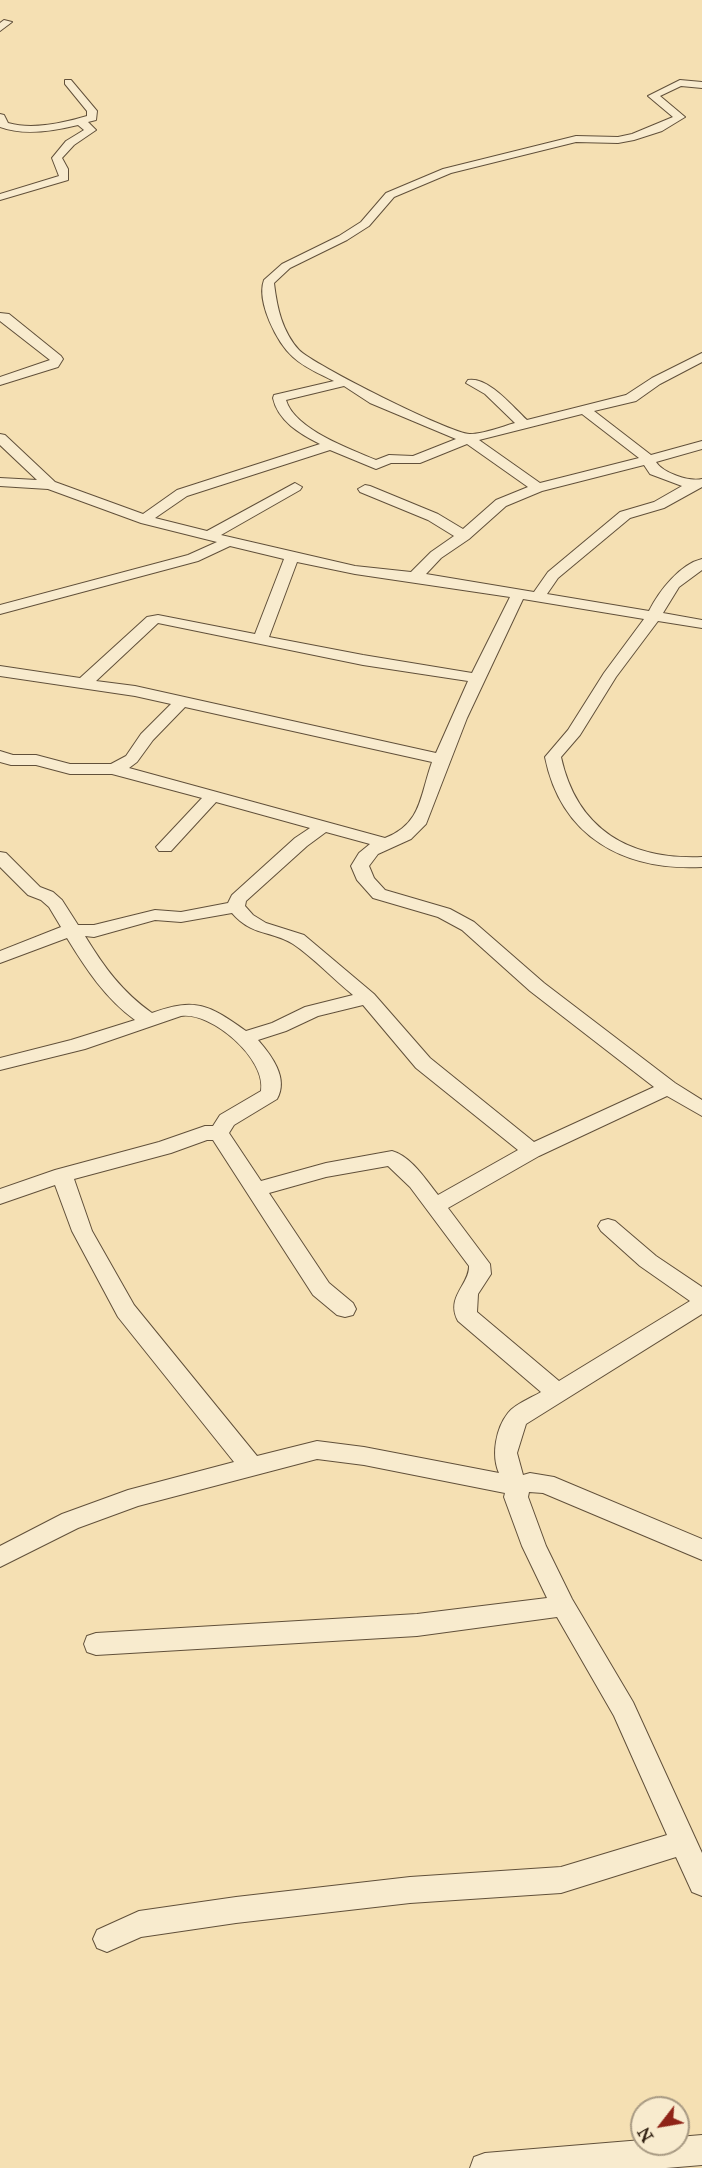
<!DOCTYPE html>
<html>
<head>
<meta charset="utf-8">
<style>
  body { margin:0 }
  #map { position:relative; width:702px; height:2168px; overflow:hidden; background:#f5e0b3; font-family:"IM FELL Great Primer",serif }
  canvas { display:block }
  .north { position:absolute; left:630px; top:2096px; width:60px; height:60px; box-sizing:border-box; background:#f8ebce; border:2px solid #a89a83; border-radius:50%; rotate:239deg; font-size:16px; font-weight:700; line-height:24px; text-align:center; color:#302012 }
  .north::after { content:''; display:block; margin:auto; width:21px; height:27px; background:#8f2418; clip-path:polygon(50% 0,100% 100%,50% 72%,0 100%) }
</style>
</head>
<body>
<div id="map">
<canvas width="702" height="2168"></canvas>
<div class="north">N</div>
</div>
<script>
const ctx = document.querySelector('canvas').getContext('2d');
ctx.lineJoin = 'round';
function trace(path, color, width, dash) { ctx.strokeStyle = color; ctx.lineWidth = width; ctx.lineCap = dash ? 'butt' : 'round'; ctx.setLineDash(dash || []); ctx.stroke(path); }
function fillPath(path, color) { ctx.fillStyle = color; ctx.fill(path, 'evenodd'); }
const minor = new Path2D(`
  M4 20 12 22 0 31V23Z
  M65 80H71L97 111 96 120 88 122 96 130 74 145 62 158 68 169V180L0 200V194L59 176 52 158 66 141 84 130 78 125C54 131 24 136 0 127V114L4 115 8 123C33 130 63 123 87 116V111L65 84Z
  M680 80 702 82V88L681 86 660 96 685 117 662 131 634 140 618 143 576 142 451 173 394 197 369 226 347 240 290 268 274 283C277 308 282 331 299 350 312 364 453 435 470 434 484 434 501 427 515 423L485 394 466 383 468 380C488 376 513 407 527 420L626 395 652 378 702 353V362L660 384 636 401 594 411 651 455 702 441V449L656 462C663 473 689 482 702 479V487L664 508 630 518 558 578 547 594 649 611C659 591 680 564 702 559V570L679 587 663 613 702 620V628L658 621 616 677 580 735 561 757C577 830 630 860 702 857V867C624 871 561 837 545 757L568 730 604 673 644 619 523 599 467 718 426 824 411 839 378 854 369 866 374 878 385 890 450 909 474 922 544 983 675 1083 702 1100V1116L667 1096 539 1156 448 1208 490 1264 491 1274 478 1294 477 1312 559 1381 690 1301 640 1266 601 1231 598 1226 601 1221 608 1219 615 1221 656 1256 702 1287V1314L526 1424 517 1453 523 1475 530 1473 554 1477 702 1539V1560L543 1493 529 1492 528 1497 546 1546 572 1599 633 1702 702 1853V1896L692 1892 676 1857 561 1893 410 1903 236 1923 141 1937 107 1952 97 1948 93 1939 97 1930 139 1911 236 1897 410 1877 561 1867 667 1835 614 1716 557 1617 417 1636 96 1655 87 1652 84 1644 87 1636 96 1633 417 1614 547 1598 522 1546 504 1497 505 1493 364 1465 317 1459 138 1506 78 1528 0 1567V1546L62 1514 128 1490 234 1462 118 1317 72 1231 55 1185 0 1204V1189L55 1170 159 1142 205 1126H213L220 1115 261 1091C267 1059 211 1011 181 1016L85 1049 0 1070V1058L71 1040 135 1020C105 998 86 969 67 938L0 963V951L61 927 49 907 41 900 28 895 0 867V852L6 853 40 887 53 892 62 900 78 925H94L155 910 181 912 228 903 232 895 295 838 310 828 216 802 171 851H159L156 847 202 798 112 774H70L36 765H11L0 762V751L13 755H36L70 764H111L126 756 141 734 171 704 135 696 0 676V666L80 678 147 617 158 615 255 634 284 559 230 546 198 561 0 614V605L188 555 217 542 141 523 48 489 0 486V478L37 480 0 445V434L5 435 55 482 143 514 177 490 320 444C300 434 278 421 273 398L274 395 334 381C320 374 305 368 293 357 277 343 256 301 264 280L282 264 339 236 361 222 386 193 443 169 576 136 618 137 632 134 673 117 648 96ZM344 386 370 403 456 439 413 456 389 455 376 460C350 449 294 429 286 400ZM582 414 639 458 540 483 479 440ZM467 444 528 487 496 500 463 529 438 514 370 486 365 485 358 489 360 492 428 520 454 536 431 552 411 572 355 566 221 535 300 490 302 487 295 483 207 531 155 518 187 496 330 450 376 469 391 463H420ZM644 465 650 474 682 486 654 502 620 512 548 572 534 592 426 574 441 558 469 539 506 506 542 491ZM297 562 355 574 510 597 472 673 363 655 269 637ZM158 623 363 665 468 681 436 753 135 686 96 681ZM185 707 432 762C420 795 422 824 385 838L129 768 137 762 153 740ZM326 832 370 844 359 853 351 866 357 880 373 898 438 917 462 930 530 991 654 1087 534 1142 430 1058 374 994 304 935 266 923 253 915 245 906 246 901 307 846ZM232 913C253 937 271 930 293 944 314 958 333 979 353 995L305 1007 272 1023 246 1031C209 1005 196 997 152 1013 122 992 104 967 85 936L94 937 155 920 181 922ZM363 1005 416 1068 518 1150 438 1195C426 1180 411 1156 392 1151L326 1163 261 1181 229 1133 234 1125 277 1099C289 1078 271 1055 258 1040L286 1031 318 1016ZM207 1140H213L313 1295 337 1315 345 1317 353 1315 356 1309 353 1303 329 1283 269 1193 326 1177 388 1166 410 1187 469 1266C470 1284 445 1297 458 1321L541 1392C531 1398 515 1404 508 1413 496 1428 491 1455 499 1473L364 1447 317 1441 257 1456 134 1305 92 1231 74 1179 171 1153Z
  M0 313 9 314 61 356 63 359 58 367 0 385V377L50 360 0 321Z
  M702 2135V2165L666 2168H470L474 2157 485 2153 642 2140V2144H678V2137Z`);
trace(minor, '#61503a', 2);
fillPath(minor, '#f8ebce');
</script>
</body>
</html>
